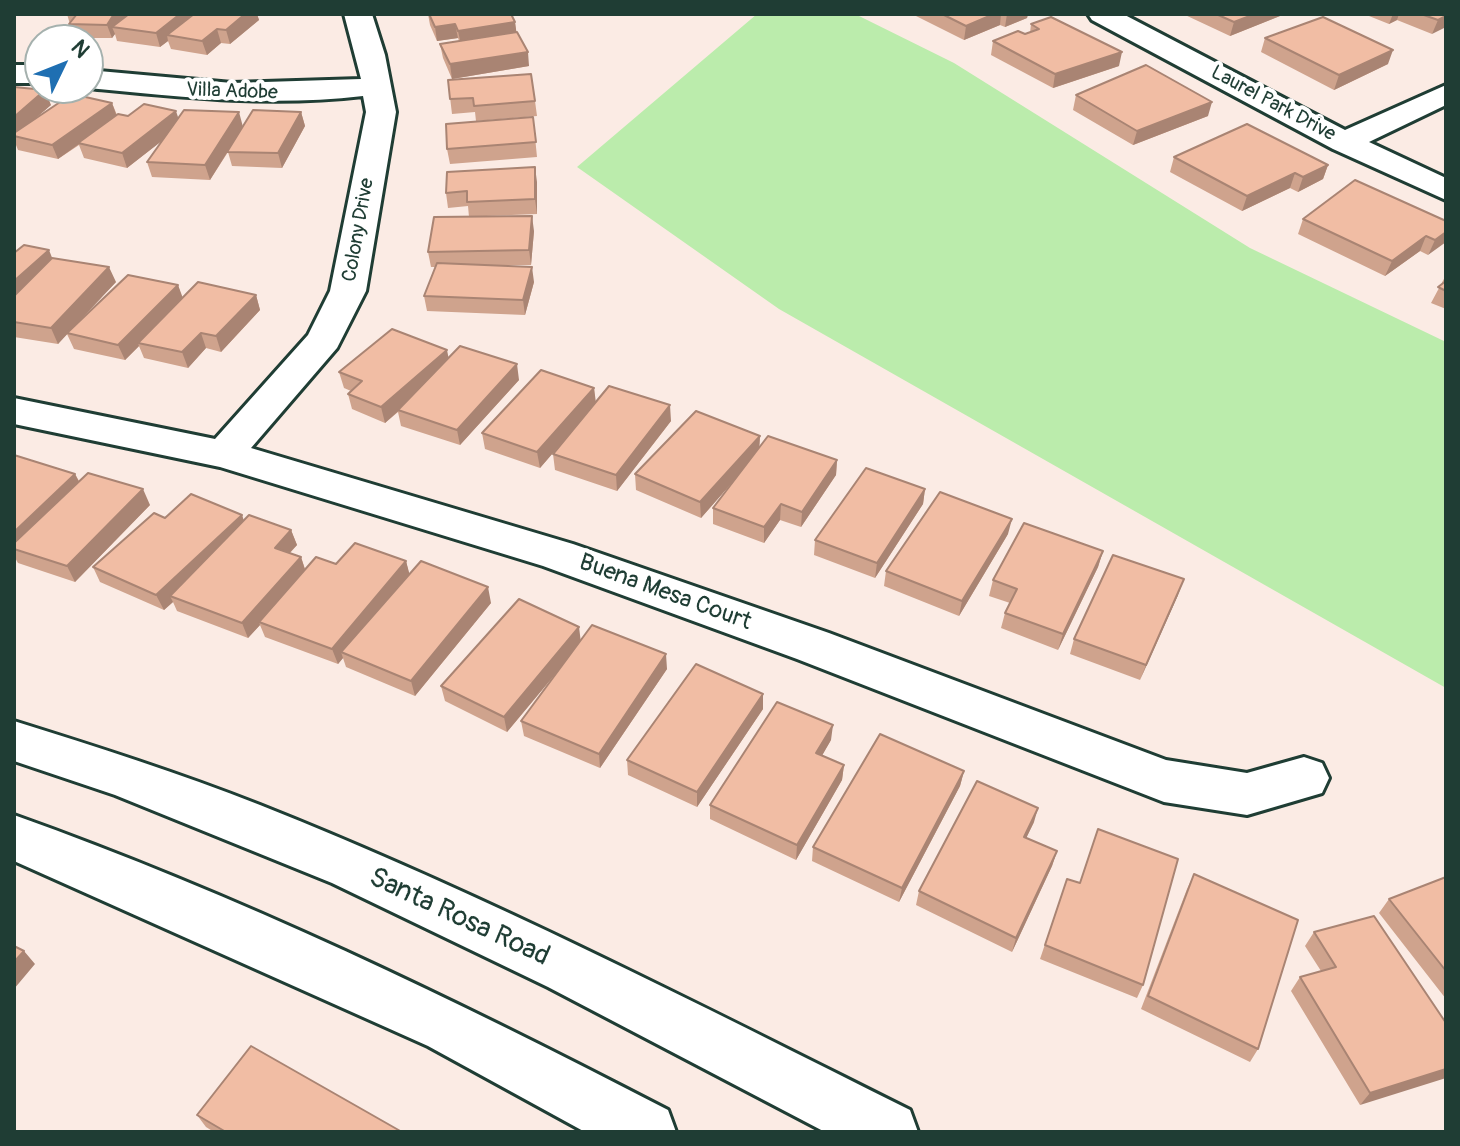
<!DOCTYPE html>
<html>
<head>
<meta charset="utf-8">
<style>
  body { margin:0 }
  #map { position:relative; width:1460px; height:1146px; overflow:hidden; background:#fbebe4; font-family:Pangolin,sans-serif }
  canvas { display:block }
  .frame { position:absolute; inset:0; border:16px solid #1f3d34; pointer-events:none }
  .north { position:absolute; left:24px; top:24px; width:80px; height:80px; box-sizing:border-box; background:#fff; border:2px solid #a5b1ae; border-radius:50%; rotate:47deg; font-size:22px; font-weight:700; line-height:32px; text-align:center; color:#1f3d34 }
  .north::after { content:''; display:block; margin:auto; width:28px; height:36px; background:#1f6fb2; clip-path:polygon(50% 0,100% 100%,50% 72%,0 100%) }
</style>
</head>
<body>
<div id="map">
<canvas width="1460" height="1146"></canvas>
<div class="frame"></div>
<div class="north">N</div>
</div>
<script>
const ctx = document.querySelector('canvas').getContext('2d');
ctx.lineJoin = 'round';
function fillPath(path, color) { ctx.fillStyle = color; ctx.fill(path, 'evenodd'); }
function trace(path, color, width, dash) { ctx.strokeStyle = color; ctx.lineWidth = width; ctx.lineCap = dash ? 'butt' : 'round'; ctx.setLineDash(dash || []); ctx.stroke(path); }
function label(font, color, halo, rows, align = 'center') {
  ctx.font = font + ' Pangolin,sans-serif'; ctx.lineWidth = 8; ctx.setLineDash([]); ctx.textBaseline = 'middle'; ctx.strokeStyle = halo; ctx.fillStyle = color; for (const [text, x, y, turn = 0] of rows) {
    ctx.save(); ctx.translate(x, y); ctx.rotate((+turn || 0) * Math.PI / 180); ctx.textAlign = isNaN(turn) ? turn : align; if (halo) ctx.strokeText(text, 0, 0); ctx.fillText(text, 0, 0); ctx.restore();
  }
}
const green = new Path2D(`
  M757 14H855L954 63 1250 248 1446 342V688L779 309 577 167Z`);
const minor = new Path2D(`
  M344 14H372L385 55 396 112 366 291 337 348 251 448 573 544 829 633 1166 760 1247 773 1304 757 1322 763 1329 778 1322 793 1247 815 1164 802 797 659 543 566 220 467 14 424V398L215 439 308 335 330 291 366 112 363 96C271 107 180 97 88 88V70L232 83 361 79Z
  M1088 14H1123L1345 130 1446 85V105L1369 142 1446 178V200L1333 149 1092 20Z
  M14 65H40V83H14Z`);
const secondary = new Path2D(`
  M14 721C97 747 179 773 260 805 482 893 696 1003 910 1110L918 1132H825L548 987 332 883 115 795 14 761Z
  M14 815C239 895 456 1000 668 1110L676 1132H585L428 1046 14 861Z`);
const wall = new Path2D(`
  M67 14H257L259 20 230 44 221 43 207 55 171 49 168 41 160 47 117 41 115 34 112 38H74Z
  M428 14H511L515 22 516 32 529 66 452 79 443 58 440 44 459 41 458 38 437 41 430 25Z
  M912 14H1028L1027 18 1005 27 1000 25 964 40Z
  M1183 14H1285L1230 36Z
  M1364 14H1446L1432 34 1397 20 1389 24Z
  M1031 24 1119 66 1053 88 991 55 993 41 1030 33Z
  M1265 38 1388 64 1334 90 1261 52Z
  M448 80 535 101 537 116 476 121 475 112 452 114Z
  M14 87 51 105 31 122 112 103 117 115 179 118 243 126 301 112 305 126 282 168 232 166 228 152 210 180 152 177 147 162 164 139 127 168 84 158 79 145 58 159 18 150 14 140Z
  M1076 95 1208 116 1133 145 1073 110Z
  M533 117 537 157 450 164 447 149Z
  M1174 157 1328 165 1323 179 1298 192 1290 188 1242 211 1170 172Z
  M537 182V214L486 216 534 231 531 265H495L534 282 525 315 427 311 424 296 435 267H431L428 252 469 217 468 206 448 208 446 193Z
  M1303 219 1446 221 1428 255 1420 251 1385 276 1298 234Z
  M14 253 52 258 116 282 74 326 178 285 182 298 256 295 260 310 221 352 206 348 188 368 144 358 139 346 125 360 74 349 67 334 58 344 14 337Z
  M1446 275V309L1431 303Z
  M448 358 519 380 460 445 401 426 398 412 385 423 352 409 348 394 351 391 344 388 339 372Z
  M594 388 595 402 671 421 617 491 555 470 553 454 571 432 540 468 485 449 482 433Z
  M760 436 759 448 837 460 836 475 801 527 780 520 764 543 713 524V508L736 478 701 518 636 490 635 474Z
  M14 455 75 474 79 481 150 505 75 582 18 563 14 556Z
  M925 489 923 504 875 578 814 555 815 540Z
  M242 515 243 520 291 530 297 545 290 553 301 557 305 569 336 564 406 561 409 574 491 603 415 696 346 667 343 658 338 664 265 637 260 625 248 638 177 611 173 602 164 610 100 582 93 567 165 518Z
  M1008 534 959 616 884 586 886 571Z
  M1103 551 1098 567 1058 650 1001 628 1005 613 1010 603 989 596 993 580Z
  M1178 595 1140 680 1070 654 1074 639Z
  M581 640 667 669 600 768 524 736 521 721 563 665 507 732 445 701 441 686Z
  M763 694V709L697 807 628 775 627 760Z
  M831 740 822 755 844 765 842 780 796 860 710 819V805Z
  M964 771 960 786 899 902 812 861 813 847Z
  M1034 822 1026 838 1057 851 1052 866 1012 952 916 905 919 891Z
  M1194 874 1258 1049 1250 1062 1141 1009 1187 889Z
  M1446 877V999L1379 913 1389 899Z
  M1067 879 1143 985 1137 998 1040 959Z
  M1314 932 1446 1023 1360 1105 1291 991 1300 977 1321 971 1305 946Z
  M197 1115 402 1132H214L206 1127Z`);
const shadedWall = new Path2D(`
  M114 14H129L112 27 115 34 112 38 107 25Z
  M180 14H202L167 35 168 41 160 47 156 33Z
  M245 14H257L259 20 230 44 226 30Z
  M994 14H1001L1000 25 964 40 966 26Z
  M1007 14H1028L1027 18 1005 27Z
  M1255 14H1285L1230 36 1234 22Z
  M1393 14H1399L1397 20 1389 24Z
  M1446 16V27L1432 34 1438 20Z
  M515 22 517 36 461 45 458 31Z
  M455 24 458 38 437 41 435 27Z
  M217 29 221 43 207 55 202 41Z
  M1393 50 1388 64 1334 90 1339 75Z
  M528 52 529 66 452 79 450 64Z
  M1122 52 1119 66 1053 88 1055 74Z
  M45 90 51 105 15 136H14V117Z
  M1212 102 1208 116 1133 145 1137 131Z
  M112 103 117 117 58 159 52 145Z
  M176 111 181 126 127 168 122 153Z
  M239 112 243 127 210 180 205 165Z
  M301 112 305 126 282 168 278 153Z
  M1328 165 1323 179 1298 192 1303 177Z
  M535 167 537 182V214L535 199Z
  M1295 173 1290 188 1242 211 1247 196Z
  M532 216 534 231 531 265 529 250Z
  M1446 232V242L1428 255 1435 240Z
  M1426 236 1420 251 1385 276 1392 261Z
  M49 250 55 265 14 303V281Z
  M109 267 116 282 58 344 51 328Z
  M532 267 534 282 525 315 523 300Z
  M178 285 184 301 138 343 139 346 125 360 118 345Z
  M256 295 260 310 221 352 216 336Z
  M201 333 206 348 188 368 182 352Z
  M447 350 450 365 385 423 381 407Z
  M517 364 519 380 460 445 457 430Z
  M594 388 596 403 540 468 537 452Z
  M670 405 671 421 617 491 616 475Z
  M760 436 759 452 701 518 700 502Z
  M837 460 836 475 801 527 802 512Z
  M75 474 83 490 14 549V532Z
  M143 489 150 505 75 582 67 566Z
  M925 489 923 504 875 578 877 563Z
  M781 504 780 520 764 543V527Z
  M242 515 247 530 170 596 173 602 164 610 156 595Z
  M1012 519 1008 534 959 616 962 601Z
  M291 530 297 545 280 563 275 548Z
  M1103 551 1098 567 1058 650 1063 634Z
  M301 557 306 573 259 622 260 625 248 638 242 623Z
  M406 561 410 576 341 652 343 658 338 664 332 649Z
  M1184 579 1178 595 1140 680 1146 665Z
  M488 587 491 603 415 696 411 681Z
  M579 627 581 643 507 732 504 717Z
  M666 654 667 669 600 768 599 754Z
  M763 694V709L697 807V792Z
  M833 725 831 740 815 768 816 753Z
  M844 765 842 780 796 860 797 845Z
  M964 771 960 786 899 902 902 888Z
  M1038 808 1034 822 1020 851 1024 837Z
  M1057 851 1052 866 1012 952 1016 938Z
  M24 951 35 964 14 989V962Z
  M1446 1069V1078L1360 1105 1370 1093Z`);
const building = new Path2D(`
  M77 14H114L107 25 69 24Z
  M129 14H180L156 33 112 27Z
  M194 14H245L226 30 217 29 202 41 167 35Z
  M429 14H511L515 22 458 31 455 24 435 27Z
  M942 14H994L966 26Z
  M1216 14H1255L1234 22Z
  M1421 14H1446V16L1438 20Z
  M1051 17 1122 52 1055 74 993 41 1018 31 1025 34 1039 29 1031 24Z
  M1323 17 1393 50 1339 75 1265 38Z
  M517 32 528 52 450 64 440 44Z
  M1146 65 1212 102 1137 131 1076 95Z
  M531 74 535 101 474 106 473 98 450 99 448 80Z
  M14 87 45 90 14 117Z
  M72 94 112 103 52 145 14 136V133Z
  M144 104 176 111 122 153 78 143 118 114 128 116Z
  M184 110 239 112 205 165 147 162Z
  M253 110 301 112 278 153 227 152Z
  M533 117 536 142 447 149 446 124Z
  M1247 124 1328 165 1303 177 1295 173 1247 196 1174 157Z
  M535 167V199L467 202V191L446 193 447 172Z
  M1355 180 1446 221V232L1435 240 1426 236 1392 261 1303 219Z
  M532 216 529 250 428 252 434 217Z
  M24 245 49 250 14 281V253Z
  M52 258 109 267 51 328 14 322V296Z
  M437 263 532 267 523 300 424 296Z
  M128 275 178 285 118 345 67 333Z
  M1446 281V291L1438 287Z
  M198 282 256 295 216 336 201 333 182 352 138 343Z
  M392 329 447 350 381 407 348 394 362 381 339 372Z
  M460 346 517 364 457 430 398 410Z
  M541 370 594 388 537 452 482 433Z
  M609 386 670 405 616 475 553 454Z
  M696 411 760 436 700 502 635 474Z
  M768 436 837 460 802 512 781 504 764 527 713 508Z
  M14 455 75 474 14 532Z
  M866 468 925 489 877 563 815 540Z
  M88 473 143 489 67 566 14 549V543Z
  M940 492 1012 519 962 601 886 571Z
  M191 494 242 515 156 595 93 567 154 513 165 518Z
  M249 515 291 530 275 548 301 557 242 623 170 596Z
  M1024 523 1103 551 1063 634 1005 613 1017 589 993 580Z
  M355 543 406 561 332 649 259 622 316 557 336 564Z
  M1113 555 1184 579 1146 665 1074 639Z
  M421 561 488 587 411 681 341 652Z
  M519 599 579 627 504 717 441 686Z
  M592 625 666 654 599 754 521 721Z
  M696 664 763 694 697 792 627 760Z
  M777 702 833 725 816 753 844 765 797 845 710 805Z
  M880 734 964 771 902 888 813 847Z
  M977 781 1038 808 1024 837 1057 851 1016 938 919 891Z
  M1098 829 1178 859 1143 985 1045 945 1067 879 1080 883Z
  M1194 874 1298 920 1258 1049 1148 996Z
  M1446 877V971L1389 899Z
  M1374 916 1446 1023V1069L1370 1093 1300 977 1336 967 1314 932Z
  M14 946 24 951 14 962Z
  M251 1046 402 1132H226L197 1115Z`);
const farStreetnames = [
  ["Villa Adobe",232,92,2],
  ["Laurel Park Drive",1273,104,28],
  ["Colony Drive",359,230,-80]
];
const streetNames = [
  ["Buena Mesa Court",665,593,20]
];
const nearStreetnames = [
  ["Santa Rosa Road",459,918,25]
];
fillPath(green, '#bbecac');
trace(minor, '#1f3d34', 6);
trace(secondary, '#1f3d34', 6);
fillPath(minor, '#fff');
fillPath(secondary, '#fff');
fillPath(wall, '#cfa38d');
fillPath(shadedWall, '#a98473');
fillPath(building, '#f1bda4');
trace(building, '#a98473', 2);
label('20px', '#1f3d34', '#fff', farStreetnames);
label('24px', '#1f3d34', '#fff', streetNames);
label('28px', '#1f3d34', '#fff', nearStreetnames);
</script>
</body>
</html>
